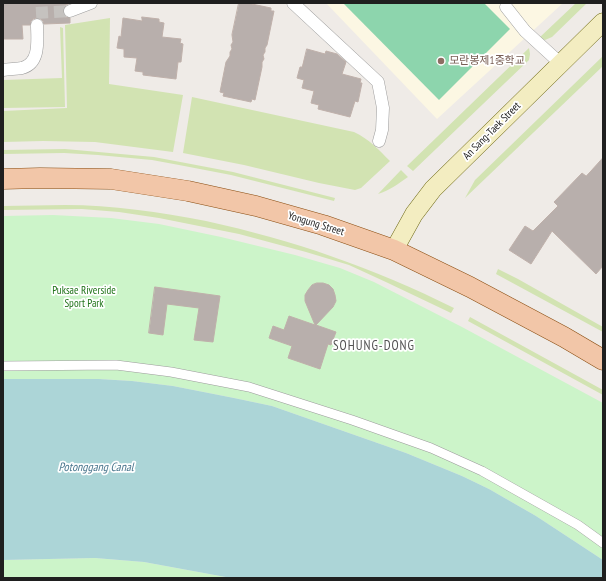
<!DOCTYPE html>
<html>
<head>
<meta charset="utf-8">
<style>
  body { margin:0 }
  #map { position:relative; width:606px; height:581px; overflow:hidden; background:#efebe7; font-family:"PT Sans Narrow",sans-serif }
  canvas { display:block }
  .frame { position:absolute; inset:0; border:4px solid #1f1f1f; pointer-events:none }
</style>
</head>
<body>
<div id="map">
<canvas width="606" height="581"></canvas>
<div class="frame"></div>
</div>
<script>
const ctx = document.querySelector('canvas').getContext('2d');
ctx.lineJoin = 'round';
function fillPath(path, color) { ctx.fillStyle = color; ctx.fill(path, 'evenodd'); }
function trace(path, color, width, dash) { ctx.strokeStyle = color; ctx.lineWidth = width; ctx.lineCap = dash ? 'butt' : 'round'; ctx.setLineDash(dash || []); ctx.stroke(path); }
function label(font, color, halo, rows, align = 'center') {
  ctx.font = font + ' "PT Sans Narrow","Noto Sans KR",sans-serif'; ctx.lineWidth = 3.5; ctx.setLineDash([]); ctx.textBaseline = 'middle'; ctx.strokeStyle = halo; ctx.fillStyle = color; for (const [text, x, y, turn = 0] of rows) {
    ctx.save(); ctx.translate(x, y); ctx.rotate((+turn || 0) * Math.PI / 180); ctx.textAlign = isNaN(turn) ? turn : align; if (halo) ctx.strokeText(text, 0, 0); ctx.fillText(text, 0, 0); ctx.restore();
  }
}
const education = new Path2D(`
  M326 3H563L437 119Z`);
const grass = new Path2D(`
  M576 3H587L552 37 545 40 539 38Z
  M110 18 109 84 183 95 173 152 95 142 43 141 3 142V111L67 108 65 25Z
  M60 27 63 28 65 107 3 108V80L62 78Z
  M529 48 530 54 529 60 413 171 407 166Z
  M603 56V66L465 198 475 180Z
  M192 97 354 132C369 139 379 150 390 161L361 188 355 190 319 183 244 165 183 153Z
  M65 149 154 157 233 172 335 198 334 201 231 175 179 165 152 160 98 155 64 153 3 154V150Z
  M401 170 408 177C398 184 390 190 378 194Z
  M65 205C112 205 160 212 206 221 293 240 374 268 454 308L451 313 388 283 349 265 306 252 239 234 159 218 119 212 82 209 3 210V206Z
  M498 269 518 279 603 327V332L496 274Z
  M470 317 603 390V395L468 321Z`);
const park = new Path2D(`
  M53 215 111 218 159 224 221 237 295 255 340 268 374 282 462 327 603 403V560L536 516 489 489 462 476 406 453 272 406 234 398 173 386 132 381 99 379H3V216Z
  M95 558 144 562 231 578H3V560Z`);
const pitch = new Path2D(`
  M343 3H484L510 29 439 100Z`);
const water = new Path2D(`
  M3 379H99L132 381 173 386 234 398 272 406 406 453 462 476 489 489 536 516 603 560V578H231L144 562 95 558 3 560Z`);
const building = new Path2D(`
  M3 3H70L64 6 63 10V13L65 17 70 18V23L44 24 43 21 41 19 36 18 33 19 31 21 30 25H22L23 39H3Z
  M239 3H247L271 8V11H274L267 45 265 48V52L263 55 264 59 262 62V67L255 100 252 99 251 102 223 96 224 93 220 92 226 62 230 56V52L232 49 231 45 233 42 232 35Z
  M142 17 159 19V22L164 23 162 37 181 39 180 43 183 44 181 62H178L176 79 143 75V72L135 71 137 58 124 57V49L117 48 119 36 121 37 123 18 142 21Z
  M307 49 325 54 326 51 337 54 346 62 342 74 361 79 360 83H362L358 102 355 101 350 117 318 109 319 105 311 103 314 91 302 88 304 80 297 78 300 67H302Z
  M603 158V266L596 274 552 231 531 264 509 250 525 226 533 231 558 206 554 202 582 173 586 176Z
  M317 283H323L329 285 333 289 335 295 336 301 333 307 316 325 336 332 331 345 328 344 320 369 288 358 292 346 269 338 273 326 284 330 289 316 315 325 305 301V295L308 290 312 285Z
  M155 287 220 296 213 342 194 340 199 308 167 304 163 335 149 333Z`);
const minorTunnel = new Path2D(`
  M36 13 70 11`);
const pedestrian = new Path2D(`
  M3 366 116 365 171 372 249 387 352 420 431 448 482 471 578 525 603 543`);
const minor = new Path2D(`
  M293 3 378 82 383 108 382 130 379 141
  M506 7 525 31 560 63
  M70 11 91 3
  M3 70C9 69 16 69 22 68 41 63 37 39 37 25`);
const secondary = new Path2D(`
  M394 250 414 214 433 189 603 22`);
const primary = new Path2D(`
  M3 179 40 178 111 179 188 191 256 206 323 225 394 250 470 287 564 337 603 360`);
const markers = [
  [441,61,4,"#8d6e63"]
];
const educationNames = [
  ["모란봉제1중학교",449,61]
];
const streetNames = [
  ["An Sang-Taek Street",492,131,-45],
  ["Yongung Street",316,224,17]
];
const parkNames = [
  ["Puksae Riverside",84,291],
  ["Sport Park",84,304]
];
const waterNames = [
  ["Potonggang Canal",96,468]
];
const quarterNames = [
  ["SOHUNG-DONG",374,346]
];
fillPath(education, '#fcf7e3');
fillPath(grass, '#d2e3b2');
fillPath(park, '#ccf4c9');
fillPath(pitch, '#8dd5ad');
fillPath(water, '#acd5d7');
fillPath(building, '#b8afac');
trace(building, '#bfb0aa', 1);
trace(minorTunnel, '#c5c2bf', 12, [12, 6]);
trace(pedestrian, '#9c9c9c', 10);
trace(minor, '#9c9c9c', 13);
trace(secondary, '#6b6611', 19);
trace(primary, '#8a4d11', 21);
trace(pedestrian, '#fff', 9);
trace(minor, '#fff', 12);
trace(secondary, '#f3edc1', 18);
trace(primary, '#f2c6a8', 20);
for (const [x, y, r, color] of markers) { const dot = new Path2D(); dot.arc(x, y, r, 0, 2 * Math.PI); ctx.fillStyle = color; ctx.fill(dot); trace(dot, '#fff', 1.5); }
label('11px', '#785e54', '#fff', educationNames, 'left');
label('11px', '#1f1f1f', '#fff', streetNames);
label('11px', '#1f7218', '#fff', parkNames);
label('italic 12px', '#4c788f', '#fff', waterNames);
ctx.letterSpacing = '1px';
label('13px', '#525252', '#fff', quarterNames);
ctx.letterSpacing = '0px';
</script>
</body>
</html>
